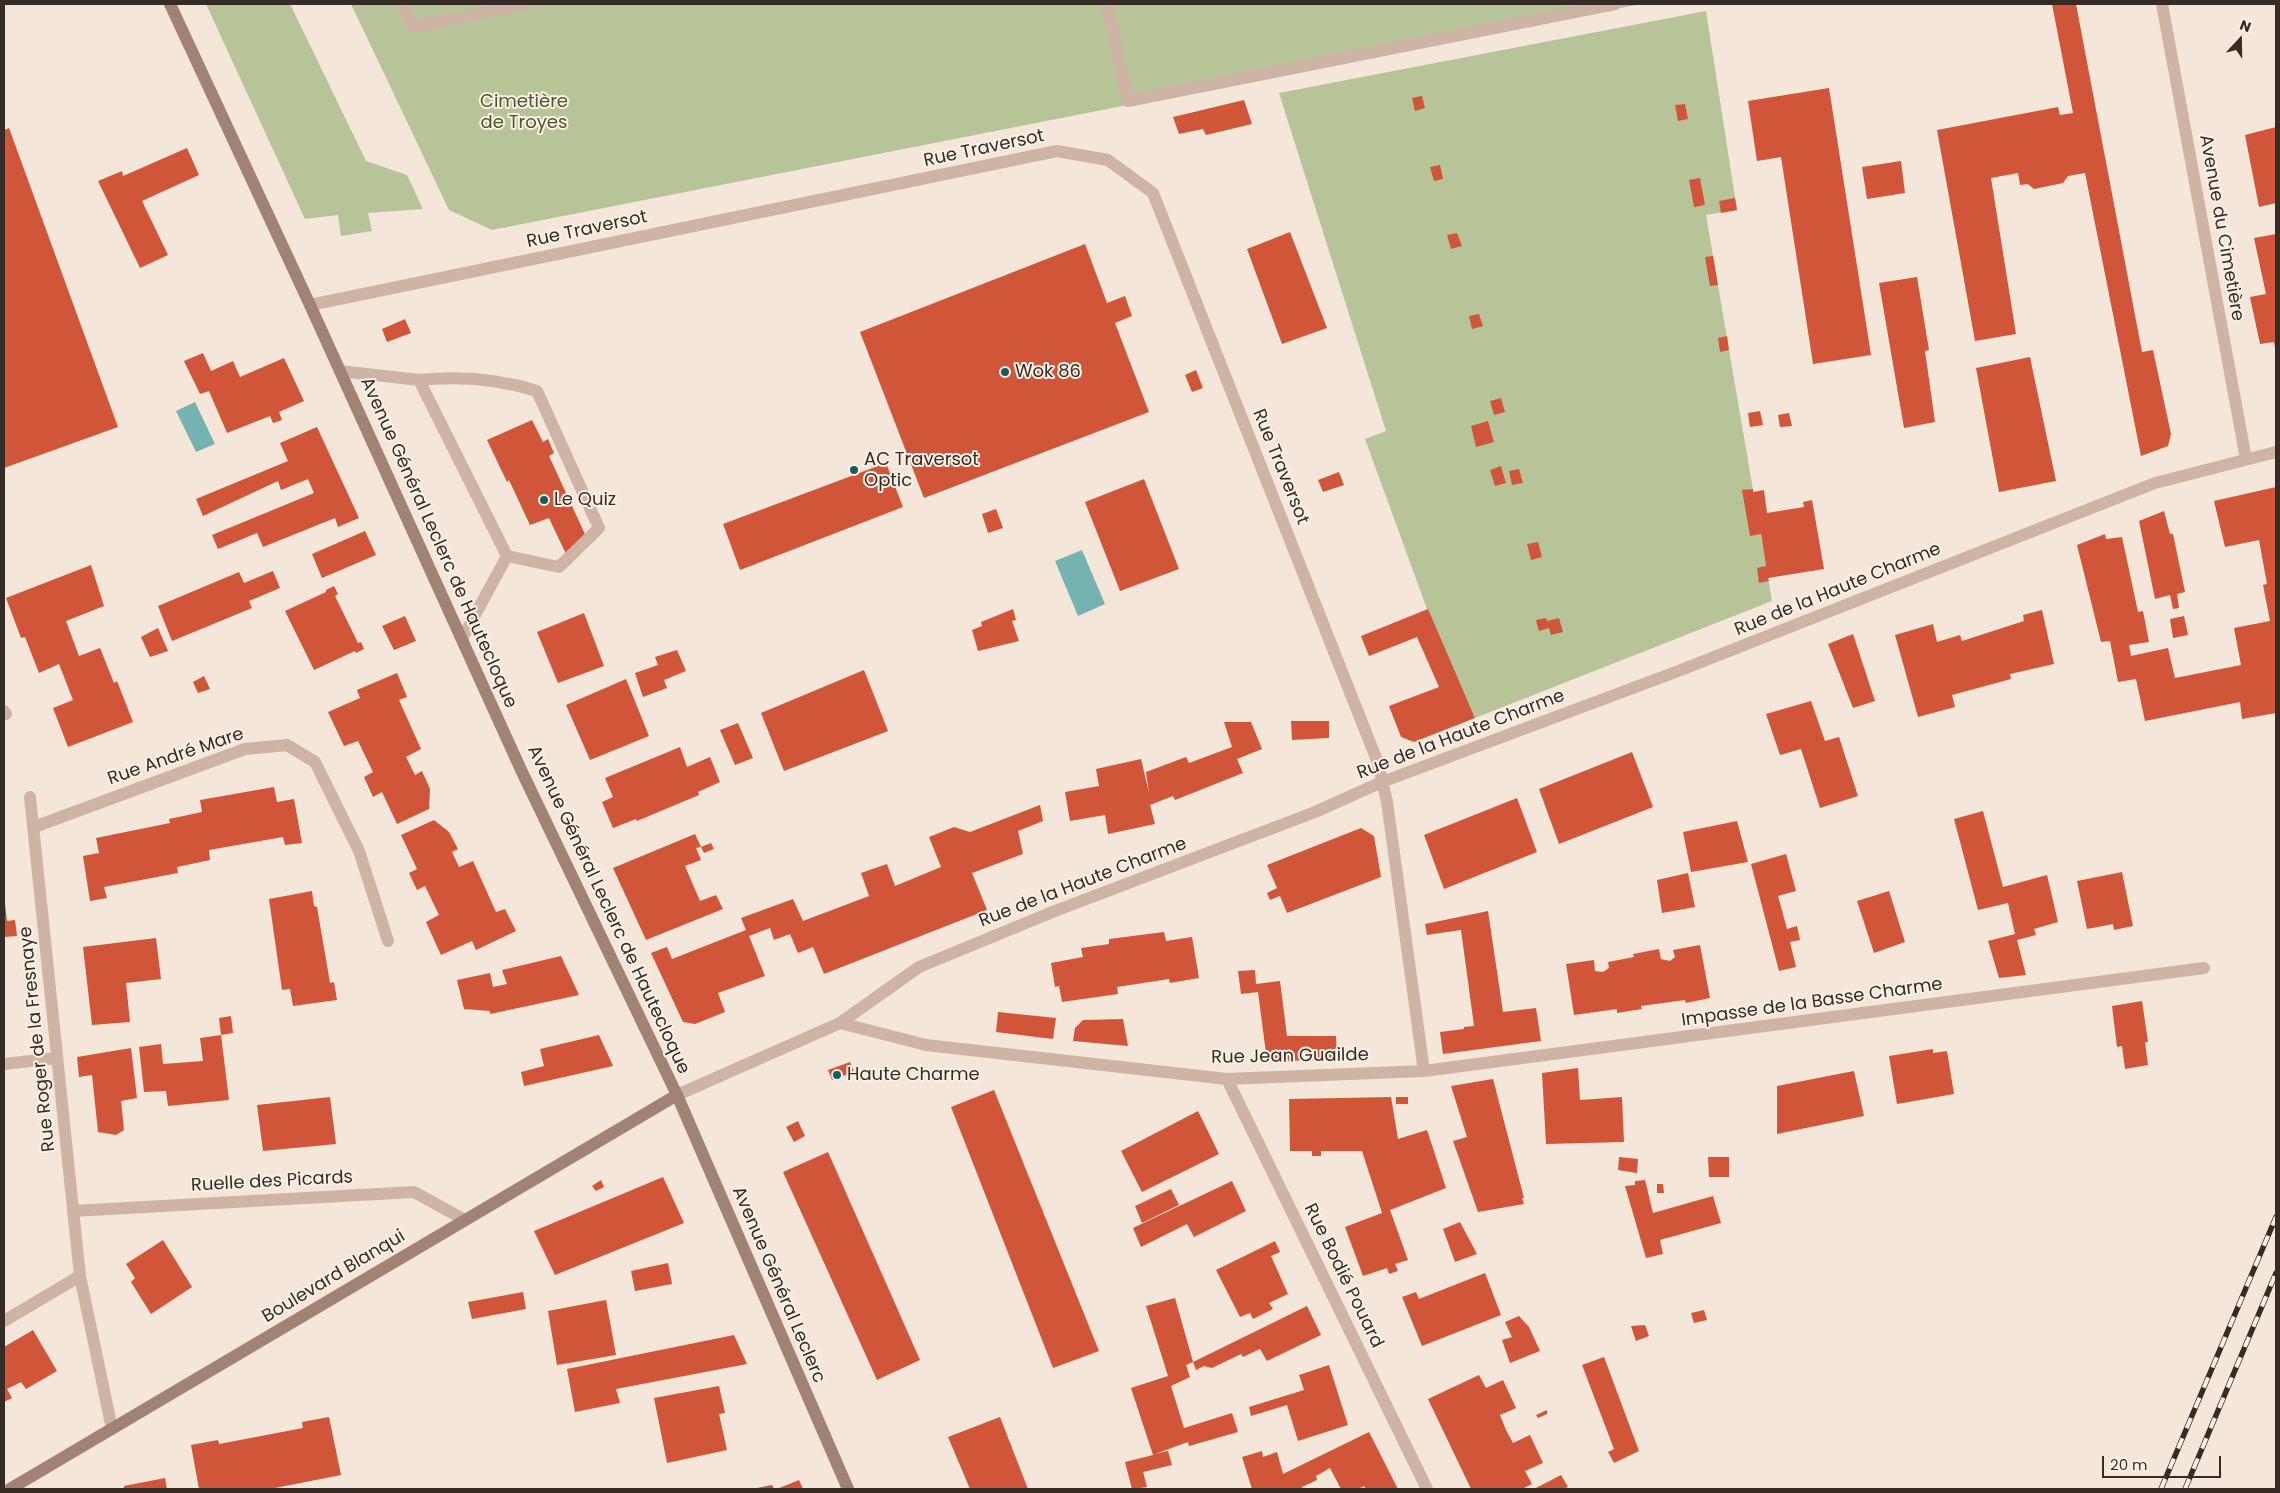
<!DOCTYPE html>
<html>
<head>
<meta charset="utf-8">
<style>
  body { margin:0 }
  #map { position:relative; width:2280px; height:1493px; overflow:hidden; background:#f4e6d9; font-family:Poppins,sans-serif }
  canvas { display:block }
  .frame { position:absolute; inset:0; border:5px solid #372b26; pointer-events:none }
  .north { position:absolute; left:2215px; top:15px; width:50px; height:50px; -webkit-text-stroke:4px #fbf0e6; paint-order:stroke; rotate:21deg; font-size:14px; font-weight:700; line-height:20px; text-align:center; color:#372b26 }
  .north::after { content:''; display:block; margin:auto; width:18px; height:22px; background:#372b26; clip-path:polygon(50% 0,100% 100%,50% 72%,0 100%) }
  .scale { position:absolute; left:2102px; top:1456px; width:119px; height:22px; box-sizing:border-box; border:2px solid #372b26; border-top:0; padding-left:6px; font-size:15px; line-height:18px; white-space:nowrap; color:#372b26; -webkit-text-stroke:4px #fbf0e6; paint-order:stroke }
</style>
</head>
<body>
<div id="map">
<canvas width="2280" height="1493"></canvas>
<div class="frame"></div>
<div class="north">N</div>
<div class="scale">20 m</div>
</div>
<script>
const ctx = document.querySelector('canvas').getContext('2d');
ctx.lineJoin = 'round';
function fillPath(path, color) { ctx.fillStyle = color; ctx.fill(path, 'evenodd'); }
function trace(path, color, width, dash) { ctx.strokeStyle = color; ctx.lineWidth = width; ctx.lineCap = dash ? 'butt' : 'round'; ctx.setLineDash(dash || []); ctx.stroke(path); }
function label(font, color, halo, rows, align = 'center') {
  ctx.font = font + ' Poppins,sans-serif'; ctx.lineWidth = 4; ctx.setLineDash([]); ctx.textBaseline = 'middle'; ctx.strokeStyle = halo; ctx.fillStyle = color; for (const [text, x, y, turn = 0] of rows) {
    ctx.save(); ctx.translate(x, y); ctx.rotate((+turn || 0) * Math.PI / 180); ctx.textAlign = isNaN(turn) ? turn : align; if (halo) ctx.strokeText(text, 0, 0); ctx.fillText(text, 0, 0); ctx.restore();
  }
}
const green = new Path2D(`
  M206 4H290L366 161 407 175 423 209 368 213 372 231 341 236 338 215 305 219Z
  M351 4H1641L492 230 449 210Z
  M1706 11 1737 210 1706 215 1772 601 1475 718 1427 609 1365 439 1386 431 1279 93Z`);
const water = new Path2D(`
  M195 402 215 444 196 452 176 411Z
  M1082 550 1105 604 1078 616 1055 561Z`);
const building = new Path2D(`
  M2052 4H2076L2142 352 2153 350 2171 434 2168 446 2141 456 2085 173 2068 176 2063 183 2034 189 2028 184 2020 185 2018 173 1991 178 2016 334 1975 341 1937 130 2058 107 2060 115 2073 113Z
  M1829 88 1871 355 1813 364 1781 157 1757 161 1748 101Z
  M1422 96 1425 108 1415 111 1412 98Z
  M1244 100 1252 124 1206 135 1203 129 1179 134 1173 117Z
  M1685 104 1688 119 1678 121 1675 105Z
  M2276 127V203L2259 207 2245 135Z
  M9 128 118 427 4 468V130Z
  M187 148 199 175 142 201 168 255 140 268 98 181 122 171 123 176Z
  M1901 161 1905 193 1867 199 1862 167Z
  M1440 165 1443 179 1434 181 1430 167Z
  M1700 178 1705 205 1694 207 1689 180Z
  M1735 198 1737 210 1721 213 1719 201Z
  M1290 232 1327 328 1282 344 1247 249Z
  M1457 233 1462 246 1451 249 1447 235Z
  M2276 234V348H2275L2274 342 2260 344 2250 297 2266 294 2254 238Z
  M1085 244 1107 303 1125 296 1132 316 1115 323 1149 412 924 498 860 332Z
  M1713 256 1718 285 1710 286 1705 257Z
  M1917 277 1929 350 1925 351 1935 422 1904 428 1879 283Z
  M1479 314 1483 326 1472 329 1469 316Z
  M405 319 411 333 387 342 382 329Z
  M1727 336 1729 350 1720 352 1718 338Z
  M203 353 211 371 233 361 240 377 284 358 304 401 279 412 282 420 273 423 270 416 227 433 209 391 200 394 184 361Z
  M2030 357 2056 481 1999 492 1976 368Z
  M1196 370 1203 388 1192 392 1185 375Z
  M1501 398 1505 412 1494 415 1490 401Z
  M1760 411 1763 425 1750 427 1748 413Z
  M1789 413 1792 426 1780 427 1778 415Z
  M532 420 543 442 548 439 554 453 549 456 589 543 566 554 549 518 530 525 509 480 507 482 487 440Z
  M1488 421 1494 442 1476 447 1471 426Z
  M317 427 359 518 338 527 335 518 263 547 257 533 218 549 212 535 314 493 308 479 281 490 278 481 203 516 196 499 288 461 280 443Z
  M886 463 903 507 740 570 723 524Z
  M1501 466 1506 483 1495 486 1490 470Z
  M1519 469 1523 483 1512 485 1509 471Z
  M1339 472 1344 485 1323 492 1318 480Z
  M1144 479 1179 569 1120 591 1085 502Z
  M2276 487V713L2242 719 2240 702 2145 721 2136 679 2118 682 2110 641 2101 642 2077 545 2105 534 2106 539 2122 537 2138 612 2143 611 2149 642 2129 645 2131 656 2168 648 2175 678 2241 665 2234 628 2270 621 2263 585 2267 584 2259 540 2225 547 2214 501Z
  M1753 489V492L1764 490 1767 513 1804 507 1803 502 1812 500 1824 569 1768 578 1769 581 1759 583 1757 568 1766 566 1761 534 1750 536 1742 490Z
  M996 509 1003 528 988 533 982 514Z
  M2164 511 2170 534H2173L2185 592 2177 594 2179 608 2173 609 2170 595 2155 599 2139 521Z
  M365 531 376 555 322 578 312 554Z
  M1538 542 1542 557 1531 560 1527 544Z
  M91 565 104 606 66 621 79 656 100 648 114 683 117 681 133 722 68 747 53 708 73 700 59 664 39 673 25 637 21 638 6 598Z
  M273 571 280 588 249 601 252 608 172 641 158 606 239 572 244 583Z
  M334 586 338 594 335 596 358 643 361 642 364 649 356 653 355 651 314 670 285 611 326 592V590Z
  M1013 609 1016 620 1012 621 1019 641 978 651 972 630 982 626 981 622Z
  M1428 609 1475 718 1414 742 1401 737 1389 706 1439 687 1417 637 1369 656 1361 636Z
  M2042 610 2054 664 2010 674 2011 679 1952 695 1955 707 1918 717 1895 635 1933 624 1937 642 1960 635 1962 641 2024 621 2023 615Z
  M584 613 604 666 558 683 537 632Z
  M405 616 416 641 394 650 382 626Z
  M2184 616 2188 635 2173 638 2170 619Z
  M1546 618 1547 621 1559 618 1563 632 1551 635 1549 628 1539 631 1536 620Z
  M158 628 168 651 150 657 141 637Z
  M1853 634 1875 701 1853 708 1828 644Z
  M677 650 686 671 664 680 667 688 643 697 635 673 658 665 655 657Z
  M864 670 888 731 784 771 761 713Z
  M397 673 407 697 399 700 421 749 406 757 415 775 422 771 430 789 429 809 397 824 382 792 373 797 364 777 373 772 358 741 344 746 328 712 360 698 357 690Z
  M204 676 210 689 198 693 193 682Z
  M626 679 649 736 590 760 566 705Z
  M1811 701 1825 741 1839 737 1858 796 1820 808 1801 749 1780 755 1766 714Z
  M1291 721H1329V738L1292 740Z
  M1224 722H1251L1262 749 1237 759 1243 773 1175 800 1173 796 1150 805 1155 824 1108 834 1105 815 1070 821 1065 792 1099 786 1096 769 1141 759 1149 793 1146 772 1186 757 1189 763 1232 747Z
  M738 723 753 758 735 765 720 730Z
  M680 747 687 767 710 757 720 782 698 792 699 795 637 821 636 819 613 828 602 802 613 797 605 778Z
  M1632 752 1653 807 1559 844 1539 789Z
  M274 787 277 802 294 799 302 843 285 845 283 837 209 850 210 860 177 867 178 873 104 887 107 898 90 901 83 856 99 853 96 838 170 823 169 819 202 812 200 800Z
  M1517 798 1537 852 1444 889 1424 835Z
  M1040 805 1043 821 1018 831 1023 854 972 873 987 910 824 974 813 947 798 953 790 934 774 940 770 928 749 936 765 976 718 993 725 1012 695 1024 683 1022 651 953 667 947 672 959 746 930 741 918 793 899 803 921 869 896 861 873 887 864 895 886 941 867 929 837 954 827 970 832Z
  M1983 811 2003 887 2047 875 2058 922 2034 929 2036 935 2017 940 2026 975 1999 978 1988 941 2015 934 2008 903 1978 910 1954 819Z
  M434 820 449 832 458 849 452 852 459 867 473 861 496 912 505 909 516 931 476 950 472 941 441 955 426 922 439 915 425 886 417 890 409 873 417 869 401 835Z
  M1737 821 1748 862 1691 872 1683 832Z
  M1361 828 1374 836 1381 877 1287 913 1280 896 1270 900 1267 893 1277 888 1267 865Z
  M695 834 701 847 696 848 701 860 685 866 700 901 716 895 723 909 646 940 613 868Z
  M711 843 714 849 704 853 701 847Z
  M1786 854 1796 891 1778 896 1787 929 1797 926 1800 940 1790 942 1796 967 1779 971 1751 864Z
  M2122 872 2133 926 2114 930 2113 924 2087 929 2077 881Z
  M1688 873 1695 907 1662 913 1657 880Z
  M312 891 314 906 317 907 330 983 334 982 337 1000 293 1006 290 989 282 990 269 899Z
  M1889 891 1905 942 1874 953 1857 901Z
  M4 894 7 921 15 920 17 936 4 937Z
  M1488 911 1503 1012 1536 1008 1541 1041 1443 1054 1440 1032 1464 1029V1027L1474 1026 1461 930 1427 935 1425 924Z
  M1164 932 1166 941 1192 937 1199 978 1170 983 1169 979 1117 987 1118 994 1062 1002 1059 986 1055 987 1051 963 1083 957 1081 948 1109 944V939Z
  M156 938 161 979 126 983 130 1022 92 1025 83 947Z
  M1700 945 1710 998 1686 1003 1685 1000 1641 1006 1642 1009 1617 1013V1009L1574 1015 1566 964 1594 960 1595 971 1603 972 1609 968 1608 962 1634 957 1633 954 1659 949 1661 959 1670 961 1675 957 1673 950Z
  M561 956 579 995 490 1014V1011L464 1009 457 980 490 973 493 987 507 984 502 970Z
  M1255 970 1256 984 1280 981 1287 1036H1336L1337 1060 1267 1061 1258 992 1241 994 1238 971Z
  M2142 1001 2148 1042H2145L2148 1065 2125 1069 2122 1046 2117 1047 2112 1006Z
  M998 1012 1056 1018 1053 1039 996 1032Z
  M231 1016 233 1033 221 1035 219 1018Z
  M1123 1019 1128 1046 1073 1041 1075 1028 1083 1020Z
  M221 1035 229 1100 168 1106 166 1091 144 1092 139 1047 161 1044 163 1064 203 1061 200 1038Z
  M599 1035 613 1066 524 1086 521 1072 544 1066 540 1049Z
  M131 1048 137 1098 121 1101 124 1130 116 1135 98 1132 92 1075 79 1077 77 1057Z
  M1933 1049V1053L1947 1051 1954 1094 1897 1104 1889 1056Z
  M850 1062 854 1072 832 1080 828 1070Z
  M1578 1068 1580 1100 1622 1097 1624 1142 1546 1144 1542 1073Z
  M1854 1071 1864 1116 1777 1134V1086Z
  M1493 1079 1524 1198H1522L1524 1204 1478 1212 1453 1141 1467 1137 1451 1086Z
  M994 1090 1099 1351 1053 1368 951 1107Z
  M330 1097 336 1144 263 1151 257 1105Z
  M1391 1097 1398 1139 1427 1130 1446 1188 1390 1210 1408 1260 1395 1264 1398 1271 1389 1274 1387 1268 1363 1276 1345 1227 1382 1213 1362 1151H1321V1156H1312V1151H1290L1289 1099Z
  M1396 1097H1408V1104H1396Z
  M1198 1111 1219 1154 1142 1192 1121 1151Z
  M798 1121 805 1136 794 1142 786 1127Z
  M828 1152 920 1360 877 1380 783 1172Z
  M1619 1157 1638 1159 1637 1173 1618 1170Z
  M1708 1157H1729V1177H1709Z
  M663 1177 684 1223 555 1275 534 1231Z
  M601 1180 604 1187 596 1191 592 1186Z
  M1645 1180 1653 1213 1713 1196 1721 1223 1660 1240 1663 1254 1646 1258 1625 1186 1635 1185V1181Z
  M1232 1181 1246 1211 1194 1237 1187 1224 1141 1247 1133 1228Z
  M1657 1184H1663L1664 1193H1657Z
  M1171 1189 1179 1205 1142 1223 1135 1206Z
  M1460 1222 1477 1254 1455 1262 1443 1229Z
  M163 1240 192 1287 151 1314 131 1282 135 1278 126 1264Z
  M1275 1241 1280 1252 1271 1256 1288 1294 1269 1303 1273 1309 1253 1319 1250 1313 1240 1317 1216 1270Z
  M668 1263 672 1284 635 1291 631 1271Z
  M1485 1273 1501 1315 1422 1346 1402 1297 1416 1292 1419 1299Z
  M523 1292 526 1309 472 1319 468 1302Z
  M1175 1298 1193 1362 1186 1365 1190 1377 1171 1386 1184 1428 1232 1413 1238 1432 1189 1446 1188 1442 1155 1454 1168 1451 1172 1465 1143 1472 1147 1487 1132 1489 1125 1462 1153 1455 1131 1388 1168 1376 1146 1306Z
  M606 1300 616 1355 557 1365 548 1311Z
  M1307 1306 1321 1335 1267 1361 1260 1349 1243 1357 1241 1354 1212 1368 1204 1366 1196 1370 1193 1362Z
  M1704 1310 1707 1320 1694 1323 1691 1313Z
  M1519 1316 1529 1327 1540 1351 1510 1363 1502 1340 1512 1337 1505 1322Z
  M1645 1325 1649 1336 1636 1341 1631 1326Z
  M33 1330 57 1371 26 1389 21 1382 7 1389 12 1398 4 1402V1347Z
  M734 1335 747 1364 616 1389 620 1403 575 1412 567 1369Z
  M1604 1357 1639 1451 1614 1463 1608 1452 1614 1449 1582 1365Z
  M1329 1365 1348 1425 1298 1441 1287 1405 1251 1416 1249 1407 1304 1390 1299 1375Z
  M1479 1375 1486 1388 1503 1380 1516 1408 1500 1415 1506 1430 1513 1443 1530 1435 1543 1463 1525 1471 1532 1484 1522 1489H1471L1428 1399Z
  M719 1386 725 1413 719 1414 727 1450 667 1463 654 1398Z
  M1547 1410V1414L1538 1418 1536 1415Z
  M329 1417 341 1475 270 1489H199L191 1445 218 1440 219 1444 303 1428 302 1422Z
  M1000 1417 1028 1489H970L948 1437Z
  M1369 1432 1398 1489H1366L1364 1486 1358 1489H1341L1330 1468 1316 1476 1317 1480 1302 1487 1303 1489H1252L1242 1457 1262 1451 1263 1457 1277 1452 1283 1474Z
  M1561 1475 1568 1487 1563 1489H1534Z
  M165 1478 167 1489H124V1486Z
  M799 1480 803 1489H777Z
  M772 1485 774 1489H757V1488Z`);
const lane = new Path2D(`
  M402 4 413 27 527 4
  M1107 4 1128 101 1615 4
  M340 371 419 380 507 556 462 639
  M419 380C459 376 499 379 537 391L599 528 559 567 507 556
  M73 1211 414 1192 465 1220`);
const street = new Path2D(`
  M2162 4 2246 459
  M310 305 1057 151 1108 160 1153 193 1378 763 1387 802 1424 1071
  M4 711 6 714
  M30 797 80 1276 112 1429
  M34 827 245 749 287 745 315 762 359 851 388 941
  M840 1023 926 1045 1227 1079 1424 1071 2204 968
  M4 1064 57 1058
  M1227 1079 1427 1489
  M677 1095 840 1023 919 967 1055 911 1315 812 1382 782 1681 670 2155 483 2276 452
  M4 1321 80 1276`);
const secondary = new Path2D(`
  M170 4 310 305 522 772 677 1095 848 1489
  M10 1489 677 1095`);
const rail = new Path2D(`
  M2161 1489 2276 1217
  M2185 1489 2276 1273`);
const markers = [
  [1005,372,5,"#185c5d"],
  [854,470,5,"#185c5d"],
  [544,500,5,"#185c5d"],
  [837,1075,5,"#185c5d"]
];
const parkNames = [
  ["Cimetière",524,102],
  ["de Troyes",524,123]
];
const streetNames = [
  ["Rue Traversot",984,149,-12],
  ["Avenue du Cimetière",2221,228,80],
  ["Rue Traversot",587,230,-12],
  ["Rue Traversot",1280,467,68],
  ["Avenue Général Leclerc de Hautecloque",438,543,66],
  ["Rue de la Haute Charme",1838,590,-22],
  ["Rue de la Haute Charme",1461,735,-21],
  ["Rue André Mare",176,757,-19],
  ["Rue de la Haute Charme",1083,883,-21],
  ["Avenue Général Leclerc de Hautecloque",608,910,65],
  ["Impasse de la Basse Charme",1812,1003,-8],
  ["Rue Roger de la Fresnaye",38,1039,-96],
  ["Rue Jean Guailde",1290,1057,-1],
  ["Ruelle des Picards",272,1182,-3],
  ["Rue Bodié Pouard",1343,1276,64],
  ["Boulevard Blanqui",334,1277,-31],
  ["Avenue Général Leclerc",778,1285,67]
];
const poiNames = [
  ["Wok 86",1015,372],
  ["AC Traversot",864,460],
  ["Optic",864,481],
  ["Le Quiz",554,500],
  ["Haute Charme",847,1075]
];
fillPath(green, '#b7c498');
fillPath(water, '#75b3b3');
fillPath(building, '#d15639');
trace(lane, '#cdb4a4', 12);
trace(street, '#cdb4a4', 12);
trace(secondary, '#a18375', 12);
trace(rail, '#372b26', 5.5);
trace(rail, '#fbf0e6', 4, [11]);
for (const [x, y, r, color] of markers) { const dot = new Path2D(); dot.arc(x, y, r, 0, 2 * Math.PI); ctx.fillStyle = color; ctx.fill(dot); trace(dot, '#fbf0e6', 2); }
label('18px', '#495828', '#fbf0e6', parkNames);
label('18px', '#372b26', '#fbf0e6', streetNames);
label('18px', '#372b26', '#fbf0e6', poiNames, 'left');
</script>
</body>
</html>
